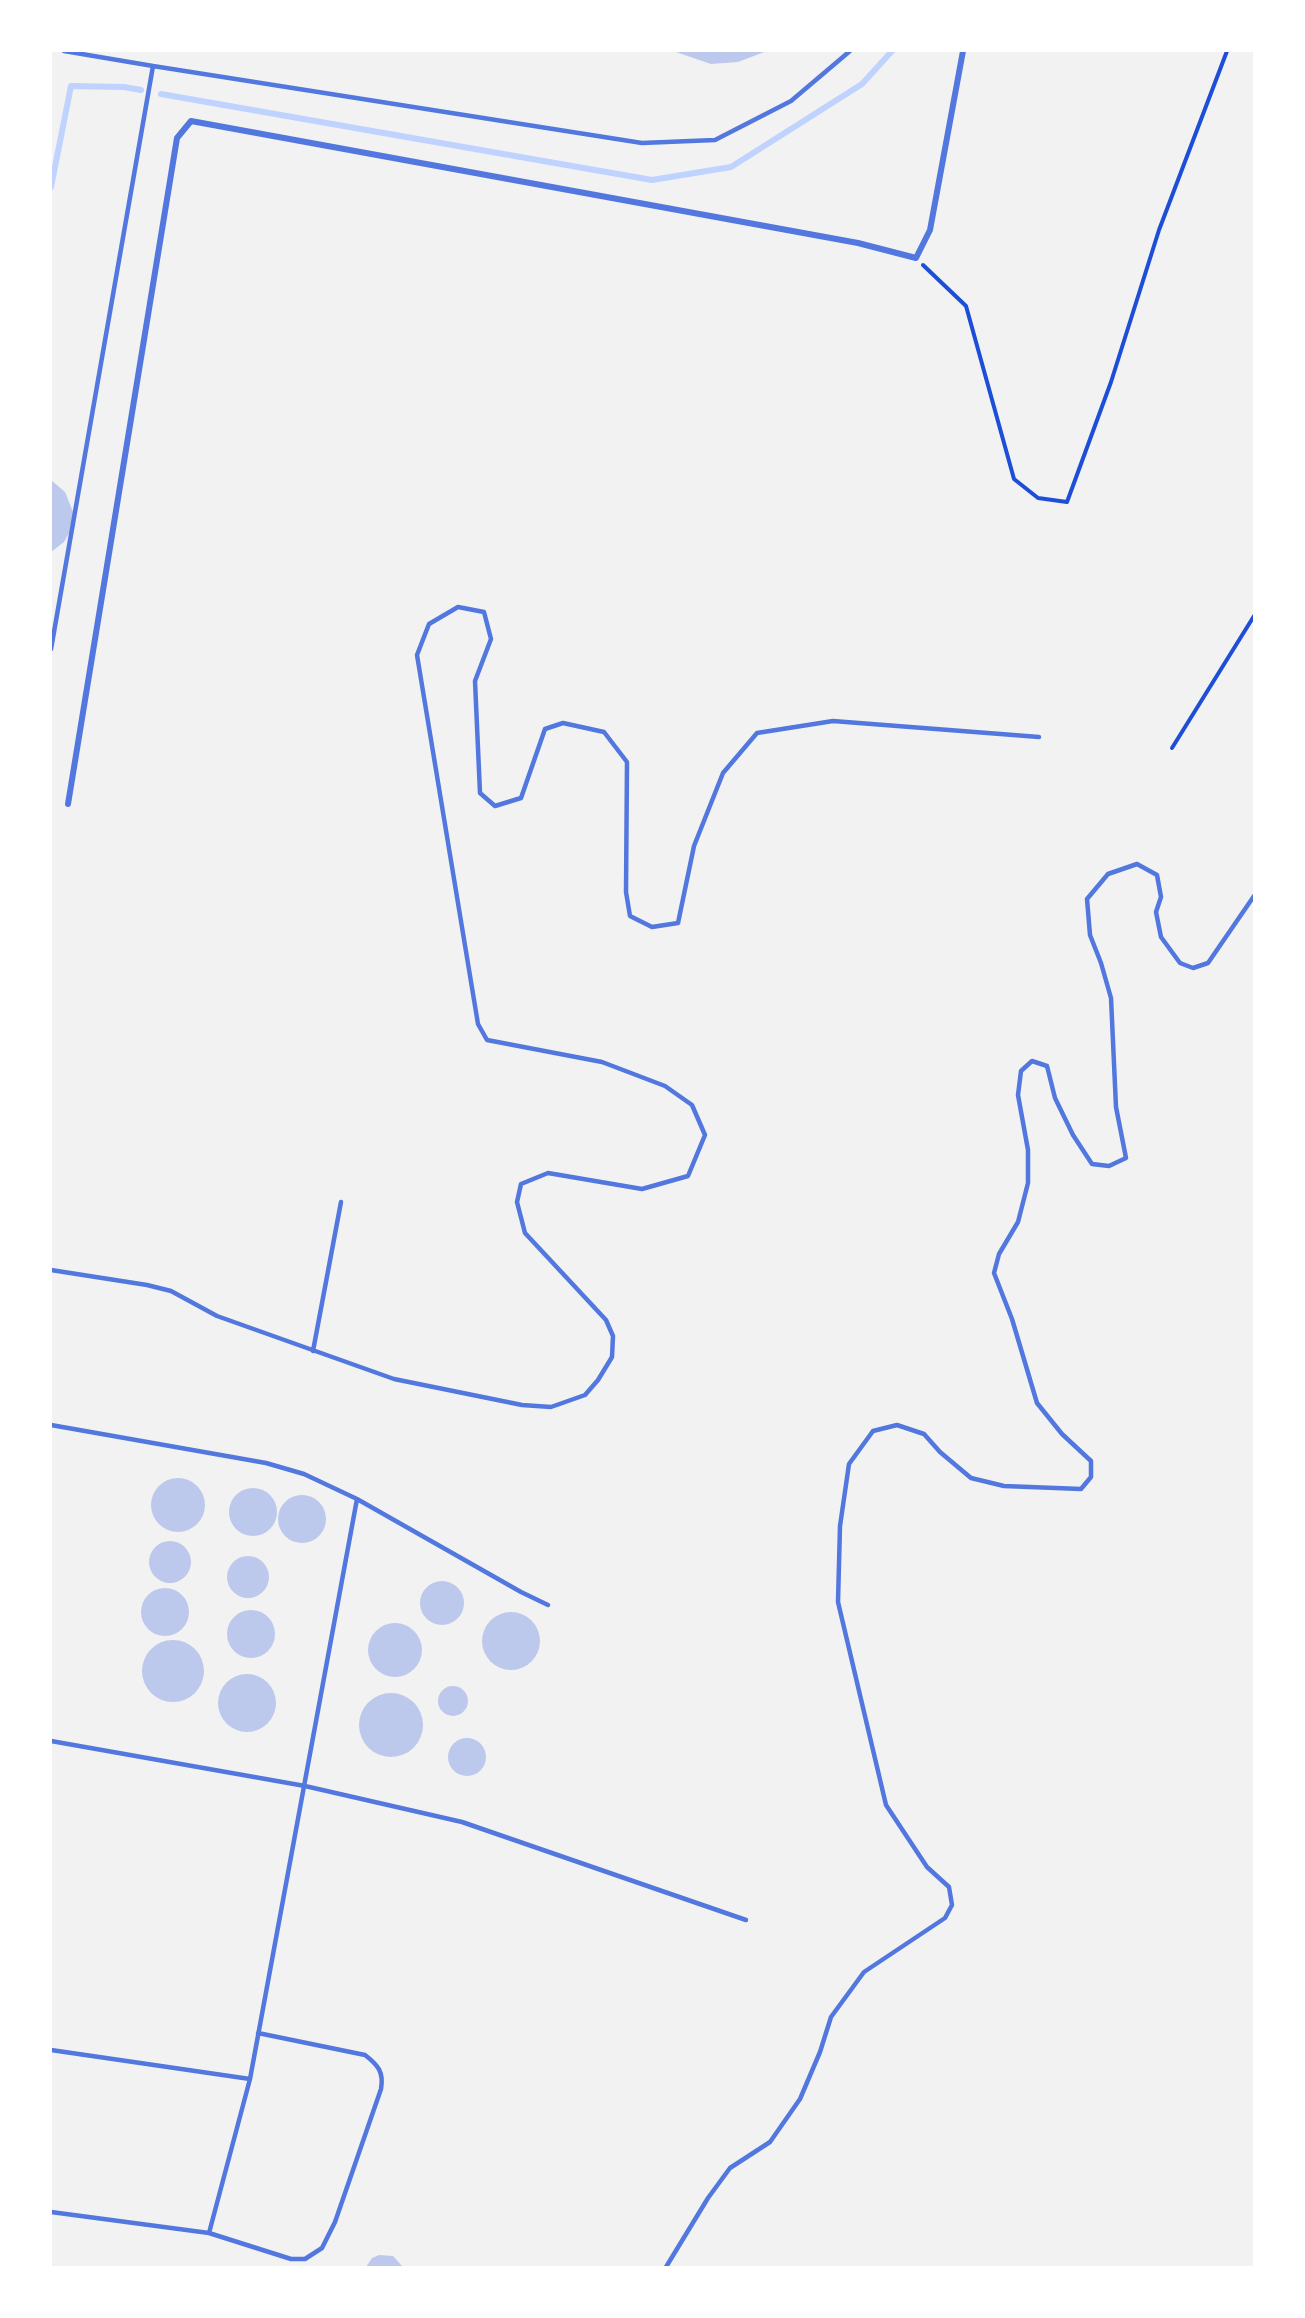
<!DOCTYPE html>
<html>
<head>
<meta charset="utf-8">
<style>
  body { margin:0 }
  #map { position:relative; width:1305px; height:2318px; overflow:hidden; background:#f2f2f2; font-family:Roboto,sans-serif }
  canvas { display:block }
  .frame { position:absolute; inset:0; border:52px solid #fff; pointer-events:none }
</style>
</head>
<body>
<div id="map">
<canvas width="1305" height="2318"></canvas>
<div class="frame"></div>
</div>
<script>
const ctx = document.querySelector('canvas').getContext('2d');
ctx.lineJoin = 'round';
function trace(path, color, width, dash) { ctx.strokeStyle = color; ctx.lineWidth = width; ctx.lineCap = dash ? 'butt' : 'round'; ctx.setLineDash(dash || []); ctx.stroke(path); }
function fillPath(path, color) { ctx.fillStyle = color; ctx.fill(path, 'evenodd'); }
const stream = new Path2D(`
  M161 94 652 180 731 167 862 84 892 51
  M51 187 71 86 124 87 141 90`);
const building = new Path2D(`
  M673 51H767L738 62 711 64Z
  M51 480 65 492 73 512 69 533 64 542 51 552Z
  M151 1505a27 27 0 1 1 54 0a27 27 0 1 1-54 0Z
  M229 1512a24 24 0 1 1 48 0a24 24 0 1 1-48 0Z
  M278 1519a24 24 0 1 1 48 0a24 24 0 1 1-48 0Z
  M149 1562a21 21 0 1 1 42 0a21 21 0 1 1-42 0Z
  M227 1577a21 21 0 1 1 42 0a21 21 0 1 1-42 0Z
  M420 1603a22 22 0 1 1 44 0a22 22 0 1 1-44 0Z
  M141 1612a24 24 0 1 1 48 0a24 24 0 1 1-48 0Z
  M227 1634a24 24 0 1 1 48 0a24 24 0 1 1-48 0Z
  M482 1641a29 29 0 1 1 58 0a29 29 0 1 1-58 0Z
  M368 1650a27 27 0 1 1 54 0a27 27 0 1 1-54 0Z
  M142 1671a31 31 0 1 1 62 0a31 31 0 1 1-62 0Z
  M218 1703a29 29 0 1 1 58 0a29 29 0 1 1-58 0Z
  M438 1701a15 15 0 1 1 30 0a15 15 0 1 1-30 0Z
  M359 1725a32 32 0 1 1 64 0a32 32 0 1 1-64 0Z
  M448 1757a19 19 0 1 1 38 0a19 19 0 1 1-38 0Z
  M379 2255 393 2256 403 2267H366L372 2258Z`);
const path = new Path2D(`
  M923 265 966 306 1014 479 1038 498 1067 502 1111 382 1159 230 1227 51
  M1172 748 1254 616`);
const service = new Path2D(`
  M64 51 153 66
  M51 649 153 66 642 143 715 140 791 101 850 51
  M51 1270 147 1285 171 1291 217 1316 394 1379 522 1405 551 1407 585 1395 598 1380 612 1357 613 1336 606 1320 525 1233 517 1202 521 1184 548 1173 642 1189 688 1176 705 1135 692 1105 665 1086 602 1062 487 1040 478 1024 417 655 429 624 458 607 484 612 491 639 475 681 480 793 495 806 521 798 545 729 563 723 604 732 627 762 626 892 630 916 652 927 678 923 694 846 723 773 757 733 833 721 1039 737
  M313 1351 341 1202
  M51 1425 266 1463 304 1474 357 1499 521 1592 548 1605
  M51 1741 305 1786 462 1822 746 1920
  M51 2050 250 2079 357 1499
  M51 2212 209 2233 250 2079
  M209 2233 291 2259H305L322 2248 335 2222 381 2089C384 2072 378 2065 365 2055L258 2033
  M666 2267 708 2198 730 2168 770 2142 800 2099 820 2052 831 2017 864 1972 945 1918 952 1905 949 1887 927 1867 886 1805 838 1602 840 1526 849 1464 873 1431 897 1425 924 1434 940 1452 971 1478 1004 1486 1081 1489 1091 1477V1461L1062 1434 1037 1403 1012 1319 994 1273 999 1254 1018 1222 1028 1183V1150L1018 1095 1021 1071 1032 1061 1047 1066 1055 1098 1073 1135 1092 1164 1109 1166 1126 1158 1116 1107 1111 998 1101 963 1090 935 1087 899 1108 874 1137 864 1157 875 1161 897 1156 912 1161 937 1180 963 1193 968 1208 963 1254 896`);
const minor = new Path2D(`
  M68 804 177 138 191 121 858 243 916 258 930 230 963 51`);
trace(stream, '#bfd3fe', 6);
fillPath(building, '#bdc9ec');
trace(path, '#1d4ed8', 4);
trace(service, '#5277de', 4.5);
trace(minor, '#5277de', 6);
</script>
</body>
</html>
